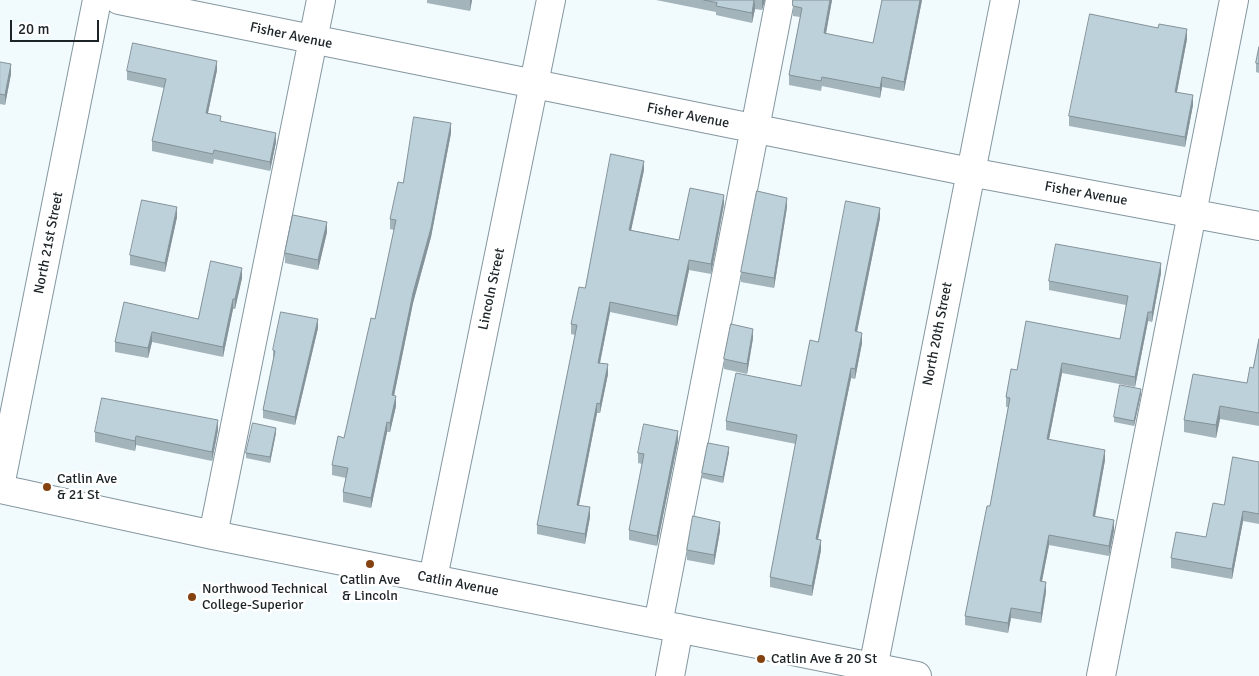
<!DOCTYPE html>
<html>
<head>
<meta charset="utf-8">
<style>
  body { margin:0 }
  #map { position:relative; width:1259px; height:676px; overflow:hidden; background:#f1fafd; font-family:Signika,sans-serif }
  canvas { display:block }
  .scale { position:absolute; left:10px; top:20px; width:89px; height:22px; box-sizing:border-box; border:2px solid #1c2427; border-top:0; padding-left:6px; font-size:15px; line-height:18px; white-space:nowrap; color:#1c2427; -webkit-text-stroke:4px #fff; paint-order:stroke }
</style>
</head>
<body>
<div id="map">
<canvas width="1259" height="676"></canvas>
<div class="scale">20 m</div>
</div>
<script>
const ctx = document.querySelector('canvas').getContext('2d');
ctx.lineJoin = 'round';
function trace(path, color, width, dash) { ctx.strokeStyle = color; ctx.lineWidth = width; ctx.lineCap = dash ? 'butt' : 'round'; ctx.setLineDash(dash || []); ctx.stroke(path); }
function fillPath(path, color) { ctx.fillStyle = color; ctx.fill(path, 'evenodd'); }
function label(font, color, halo, rows, align = 'center') {
  ctx.font = font + ' Signika,sans-serif'; ctx.lineWidth = 5; ctx.setLineDash([]); ctx.textBaseline = 'middle'; ctx.strokeStyle = halo; ctx.fillStyle = color; for (const [text, x, y, turn = 0] of rows) {
    ctx.save(); ctx.translate(x, y); ctx.rotate((+turn || 0) * Math.PI / 180); ctx.textAlign = isNaN(turn) ? turn : align; if (halo) ctx.strokeText(text, 0, 0); ctx.fillText(text, 0, 0); ctx.restore();
  }
}
const minor = new Path2D(`
  M119 0 970 172 1259 226
  M0 486 97 0
  M0 489 213 535 917 676
  M213 535 321 0
  M433 578 551 0
  M658 624 780 0
  M873 668 1005 0
  M670 676 679 628
  M1101 676 1234 0`);
const wall = new Path2D(`
  M427 0H472L470 11 427 3Z
  M656 0H765L762 10 755 9 752 23 716 15V12Z
  M793 0H832L826 34 873 43 882 0H922L904 91 882 87 880 98 822 86 821 91 789 85V75L800 17 793 16Z
  M1158 28 1187 39 1177 92 1193 105 1185 147 1069 126V116Z
  M1259 47V73L1256 72V63Z
  M0 62 11 74 5 105 0 104Z
  M217 70 208 113 221 121 276 142 270 171 214 159 213 164 152 151V141L164 88 127 80V71Z
  M451 133 431 237 413 303 394 396 396 406 390 432H387L371 508 343 502V492L346 478 332 475V465L344 438 375 319 394 230 390 229V219L403 183Z
  M644 170 631 230 679 240 724 204 711 274 689 270 677 326 610 312 600 363 608 374 600 413H597L579 505 590 517 585 544 537 534V525L575 335 571 334V324L585 288Z
  M787 207 774 288 741 282V272Z
  M177 217 165 272 130 265V255Z
  M880 218 857 332 862 343 855 379 851 378 818 539 821 550 812 596 770 587V577L796 444 726 430V421L801 386 818 342Z
  M327 232 318 270 285 263V253Z
  M1161 273 1152 322 1148 321 1135 387 1062 373 1049 439 1105 460 1095 517 1114 530 1109 556 1049 545 1042 581 1046 592 1041 623 1011 618 1008 633 965 625V616L990 506 1008 407H1006V397L1017 370 1120 339 1126 305 1049 290V281Z
  M242 278 235 309H233L223 357 152 342 148 358 115 352V342L198 319Z
  M318 328 295 425 263 418V410L274 359H273V350Z
  M753 338 747 374 724 369V359Z
  M1259 339V426L1220 419 1216 438 1184 432V420L1247 383 1253 368Z
  M1141 394 1134 426 1114 422V417Z
  M218 430 212 461 136 445 135 451 95 442V432Z
  M276 433 270 463 246 458V453Z
  M678 441 657 546 629 540V530L642 464 638 463V453Z
  M729 452 723 483 702 478V473Z
  M1259 462V524L1243 521 1232 579 1171 568V558L1206 537 1224 505Z
  M720 531 714 565 687 560V550Z`);
const shadedWall = new Path2D(`
  M470 0H472L470 11Z
  M755 0V9L752 23V13Z
  M762 0H765L762 10Z
  M830 0H832L824 43V33Z
  M920 0H922L904 91V82Z
  M1187 29V39L1175 102V92Z
  M217 61V70L206 122V113Z
  M11 64V74L5 105V95Z
  M882 77V87L880 98V88Z
  M1193 95V105L1185 147V137Z
  M451 123V133L431 237 413 303 392 405V395L413 293Z
  M276 133V142L270 171V162Z
  M644 161V170L629 240V230Z
  M724 195V204L711 274V264Z
  M787 198V207L774 288V278Z
  M177 207V217L165 272V263Z
  M880 208V218L855 341V331Z
  M327 222V232L318 270V260Z
  M689 260V270L677 326V316Z
  M1161 263V273L1152 322V312Z
  M242 268V278L235 309V299Z
  M233 299V309L223 357V347Z
  M610 302V312L598 372V363Z
  M1148 312V321L1135 387V377Z
  M318 319V328L295 425V417Z
  M753 329V338L747 374V364Z
  M152 332V342L148 358V348Z
  M862 333V343L855 379V369Z
  M1062 363V373L1047 449V439Z
  M608 364V374L600 413V404Z
  M851 368V378L816 549V539Z
  M1141 389V394L1134 426V421Z
  M396 396V406L390 432V423Z
  M597 403V413L577 514V505Z
  M1220 406V419L1216 438V425Z
  M218 420V430L212 461V452Z
  M387 422V432L371 508V498Z
  M276 428V433L270 463V457Z
  M678 431V441L657 546V536Z
  M136 436V445L135 451V441Z
  M729 447V452L723 483V477Z
  M1105 450V460L1093 526V516Z
  M590 507V517L585 544V534Z
  M1243 511V521L1232 579V569Z
  M1114 520V530L1109 556V546Z
  M720 522V531L714 565V555Z
  M1049 535V545L1040 591V581Z
  M821 540V550L812 596V586Z
  M1046 582V592L1041 623V613Z
  M1011 608V618L1008 633V623Z`);
const building = new Path2D(`
  M704 0H754L752 13 716 6 717 3Z
  M793 0H830L824 33 873 43 882 0H920L904 82 882 77 880 88 822 77 821 81 789 75 802 8 793 6Z
  M1090 14 1158 28 1159 24 1187 29 1175 92 1193 95 1185 137 1069 116Z
  M133 43 217 61 206 113 221 116 220 121 276 133 270 162 214 150 213 154 152 141 166 79 127 71Z
  M1259 47V64L1256 63Z
  M0 62 11 64 5 95 0 94Z
  M414 117 451 123 431 228 413 293 392 395 396 396 390 423 387 422 371 498 343 492 348 468 332 465 338 436 344 438 371 318 375 319 396 220 390 219 398 182 403 183Z
  M611 154 644 161 629 230 679 240 690 188 724 195 711 264 689 260 677 316 610 302 598 363 608 364 600 404 597 403 577 505 590 507 585 534 537 525 577 325 571 324 579 287 585 288Z
  M757 191 787 198 774 278 741 272Z
  M142 200 177 207 165 263 130 255Z
  M846 201 880 208 855 331 862 333 855 369 851 368 816 539 821 540 812 586 770 577 797 435 726 421 736 373 801 386 810 340 818 342Z
  M293 215 327 222 318 260 285 253Z
  M1056 244 1161 263 1152 312H1148L1135 377 1062 363 1047 439 1105 450 1093 516 1114 520 1109 546 1049 535 1040 581 1046 582 1041 613 1011 608 1008 623 965 616 987 506H990L1010 398 1006 397 1011 369 1017 370 1026 321 1120 339 1128 296 1049 281Z
  M211 261 242 268 235 299H233L223 347 152 332 148 348 115 342 124 302 198 319Z
  M281 312 318 319 295 417 263 410 275 351 273 350Z
  M731 324 753 329 747 364 724 359Z
  M1259 339V413L1220 406 1216 425 1184 420 1193 374 1247 383 1250 367 1253 368Z
  M1120 385 1141 389 1134 421 1114 417Z
  M102 398 218 420 212 452 136 436 135 441 95 432Z
  M253 423 276 428 270 457 246 453Z
  M644 424 678 431 657 536 629 530 644 454 638 453Z
  M708 443 729 447 723 477 702 473Z
  M1233 457 1259 462V514L1243 511 1232 569 1171 558 1176 532 1206 537 1213 503 1224 505Z
  M693 516 720 522 714 555 687 550Z`);
const markers = [
  [47,487,5,"#844210"],
  [370,564,5,"#844210"],
  [192,597,5,"#844210"],
  [761,659,5,"#844210"]
];
const streetNames = [
  ["Fisher Avenue",291,36,12],
  ["Fisher Avenue",688,116,11],
  ["Fisher Avenue",1086,194,10],
  ["North 21st Street",49,243,-79],
  ["Lincoln Street",492,289,-78],
  ["North 20th Street",938,334,-79],
  ["Catlin Avenue",458,584,11]
];
const poiNames = [
  ["Catlin Ave",57,479],
  ["& 21 St",57,495],
  ["Catlin Ave",370,580,"center"],
  ["& Lincoln",370,596,"center"],
  ["Northwood Technical",202,589],
  ["College-Superior",202,605],
  ["Catlin Ave & 20 St",771,659]
];
trace(minor, '#8497a0', 30);
trace(minor, '#fff', 28);
fillPath(wall, '#a3b4bb');
fillPath(shadedWall, '#849299');
fillPath(building, '#bdd1da');
trace(building, '#849299', 1);
for (const [x, y, r, color] of markers) { const dot = new Path2D(); dot.arc(x, y, r, 0, 2 * Math.PI); ctx.fillStyle = color; ctx.fill(dot); trace(dot, '#fff', 2); }
label('14px', '#1c2427', '#fff', streetNames);
label('14px', '#1c2427', '#fff', poiNames, 'left');
</script>
</body>
</html>
